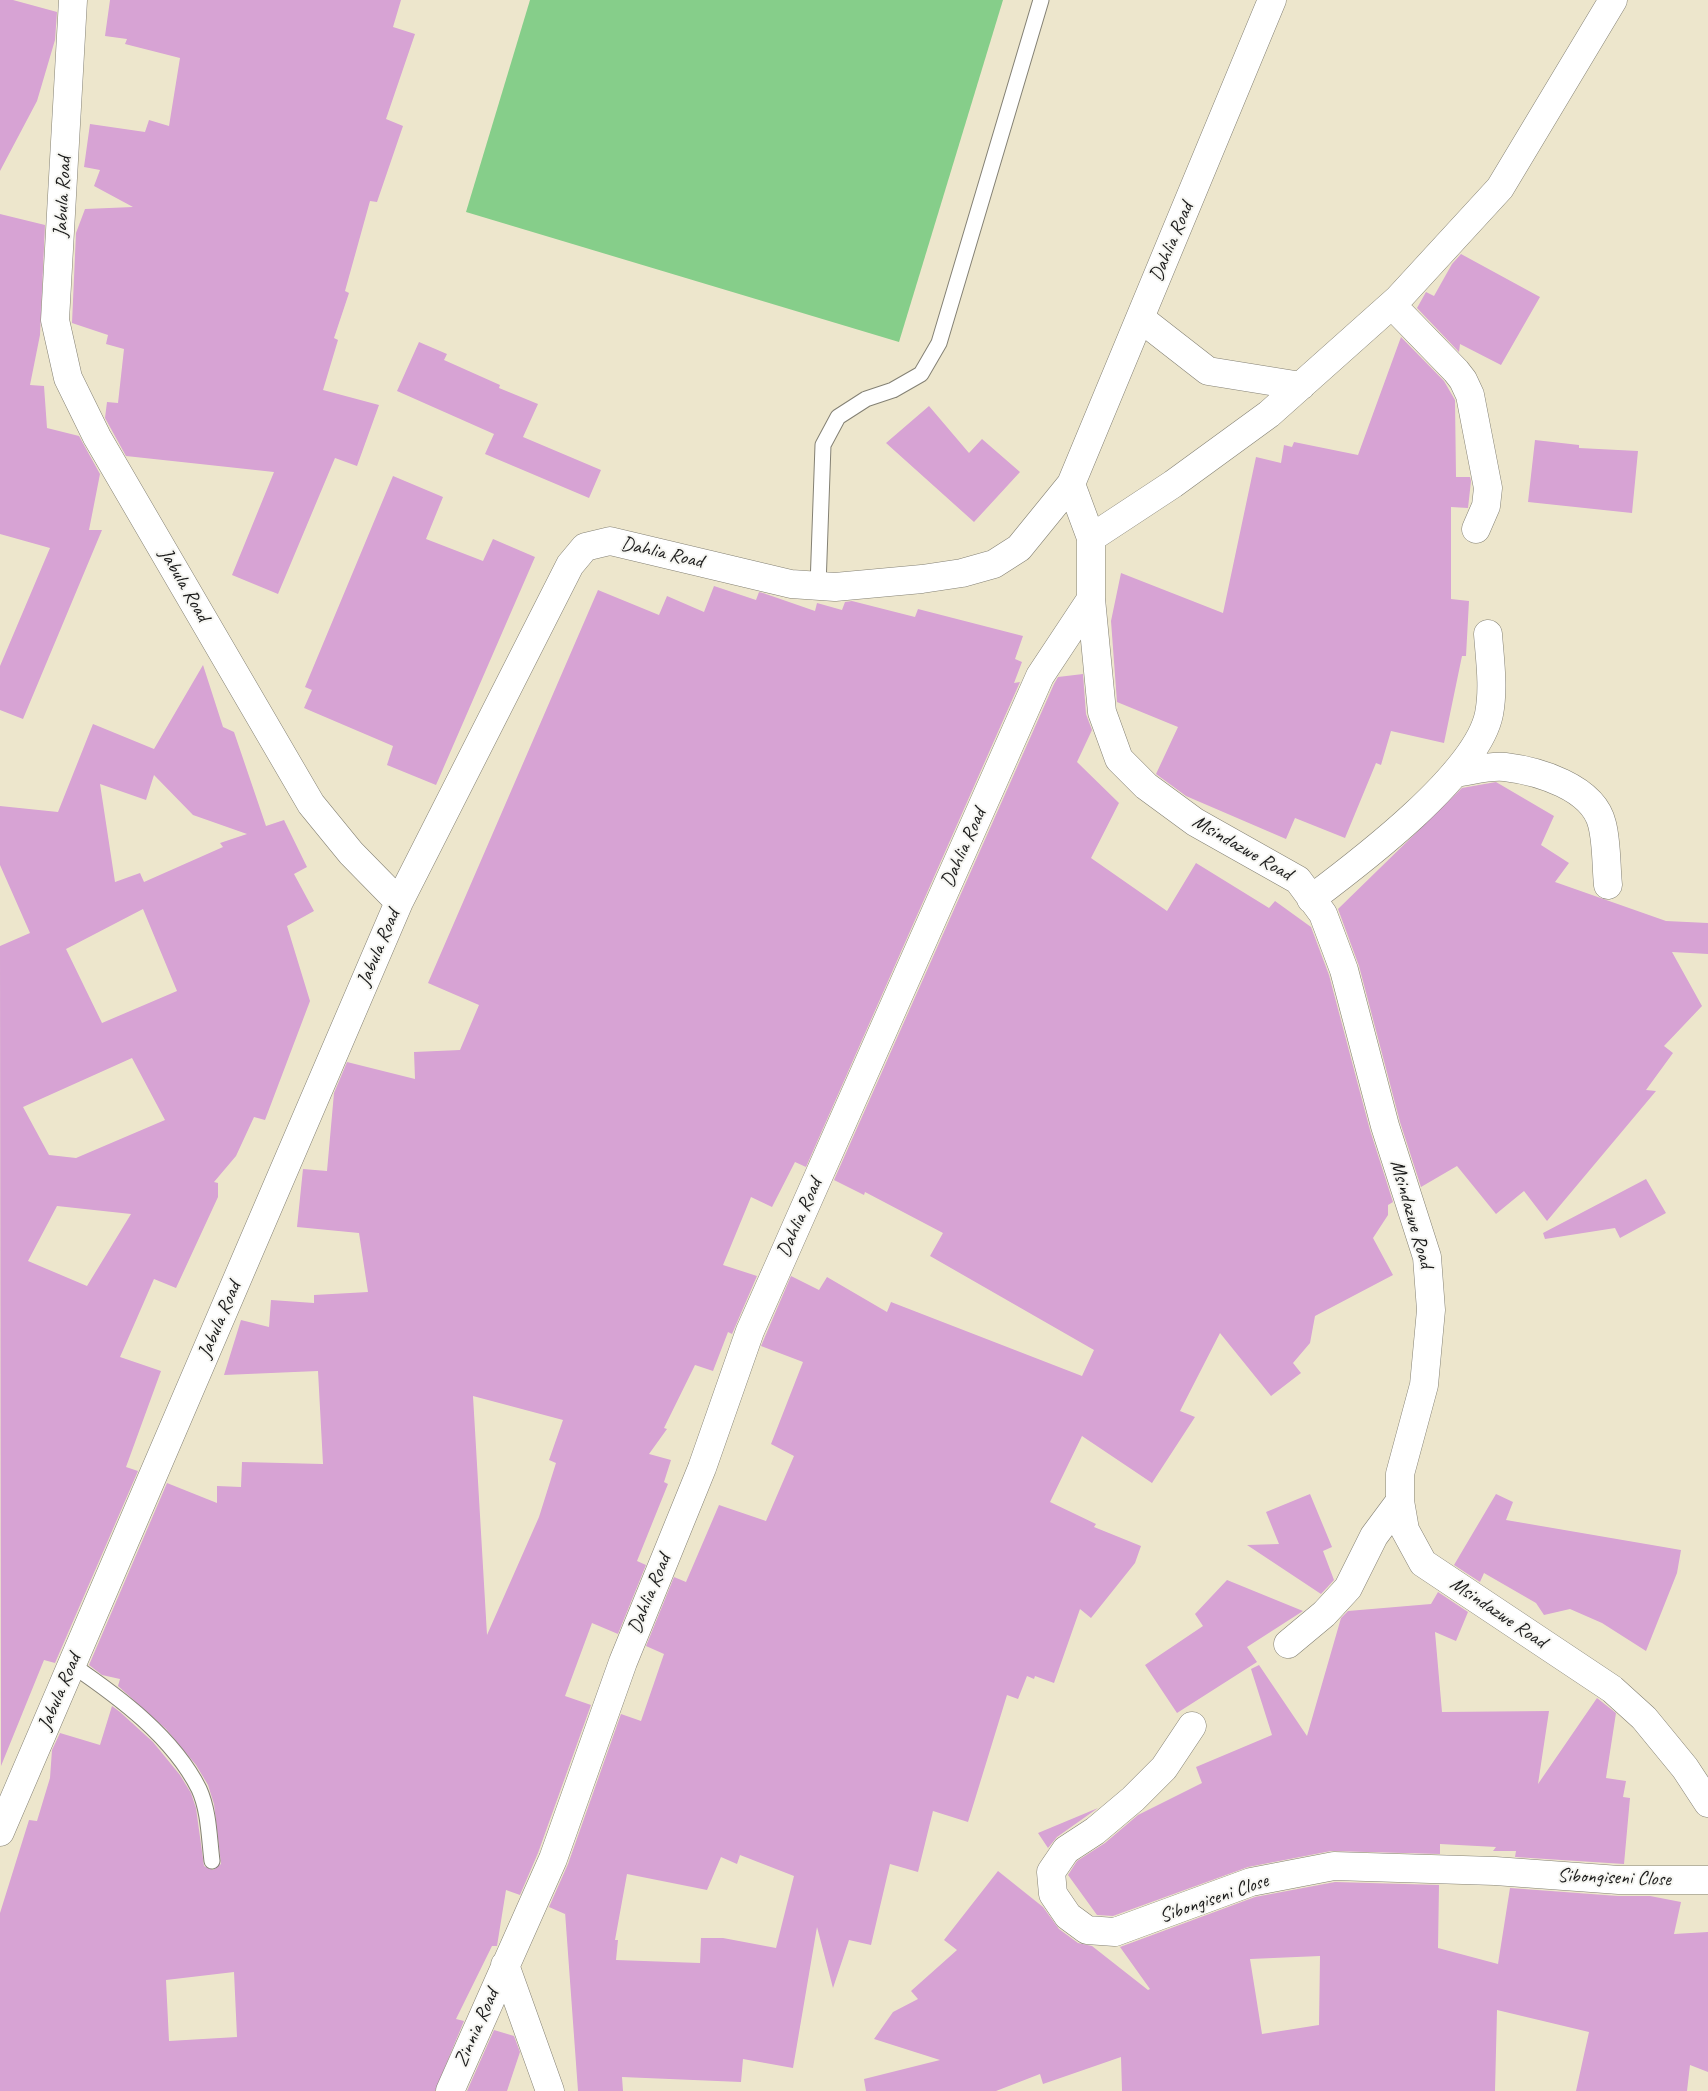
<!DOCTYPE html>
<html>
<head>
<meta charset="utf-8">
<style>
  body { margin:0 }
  canvas { display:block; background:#ede6cc }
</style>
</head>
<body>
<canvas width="1708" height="2091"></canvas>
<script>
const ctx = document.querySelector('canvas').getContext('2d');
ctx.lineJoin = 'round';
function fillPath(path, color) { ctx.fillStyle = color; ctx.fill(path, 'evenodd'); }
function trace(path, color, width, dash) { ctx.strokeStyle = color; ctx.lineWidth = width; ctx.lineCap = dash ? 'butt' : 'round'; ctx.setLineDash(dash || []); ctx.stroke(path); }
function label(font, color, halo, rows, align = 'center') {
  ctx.font = font + ' Caveat,sans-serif'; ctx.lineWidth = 4; ctx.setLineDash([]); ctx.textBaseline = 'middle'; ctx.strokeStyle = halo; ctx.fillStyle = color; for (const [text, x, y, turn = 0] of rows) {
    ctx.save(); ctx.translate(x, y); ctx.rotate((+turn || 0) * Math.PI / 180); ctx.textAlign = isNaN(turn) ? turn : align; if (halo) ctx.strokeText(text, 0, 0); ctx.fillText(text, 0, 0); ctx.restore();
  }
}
const green = new Path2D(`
  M530 0H1003L899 342 466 212Z`);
const building = new Path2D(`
  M0 0H13L57 12 55 40 37 101 0 171Z
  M110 0H401L393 27 415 34 386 119 403 126 377 202 370 201 345 291 349 293 334 338 338 340 323 390 379 405 357 466 335 458 278 594 232 575 274 472 126 456 105 418 107 402 118 403 124 349 106 344 108 335 72 323 76 233 85 209 133 207 94 186 100 170 84 167 90 124 145 132 149 120 169 126 180 58 125 44 127 39 105 36Z
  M0 214 45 225 40 335 30 385 44 386 47 428 79 436 100 474 89 530H102L23 719 0 710V666L50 548 0 534Z
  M1461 254 1540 297 1501 365 1460 344 1459 352 1417 308 1426 292 1434 296 1452 264Z
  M1401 337 1444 381 1455 400 1456 477H1470L1471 481 1468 508 1451 507V599L1469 601 1466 656H1462L1444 743 1391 731 1381 765 1376 763 1345 838 1295 818 1286 839 1186 796 1156 774 1178 727 1117 702 1111 621 1121 573 1223 613 1256 457 1281 463 1284 445 1292 447 1294 442 1358 455Z
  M419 342 447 354 444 360 500 385 499 388 538 404 523 437 601 470 589 498 485 454 494 434 397 391Z
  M929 406 969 453 982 439 1020 472 974 522 886 443Z
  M1535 440 1579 445V448L1638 451 1632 513 1528 502Z
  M393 476 443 497 426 539 483 561 493 539 535 557 436 785 387 765 393 746 304 708 312 690 305 687Z
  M714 586 756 600 759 592 763 593 815 611 817 603 842 610 845 602 852 601 915 617 918 609 1023 636 1015 659 1022 662 1014 683 1020 682 806 1167 795 1162 772 1207 751 1197 723 1265 757 1276 732 1334 728 1332 713 1371 695 1365 664 1428 667 1429 649 1454 671 1460 664 1482 668 1484 637 1561 646 1565 618 1634 592 1623 565 1696 591 1705 538 1853 520 1895 506 1890 497 1946H492L456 2019 464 2021 435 2091H0V1913L29 1820 37 1821 50 1778 52 1750 60 1733 100 1745 112 1706 120 1712 153 1742 180 1775 191 1793 196 1808 204 1866 213 1870 221 1864 214 1804 208 1785 196 1765 166 1729 118 1686 120 1679 102 1675 89 1665 167 1483 217 1503V1486L241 1487 242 1462 323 1464 318 1371 224 1375 241 1320 269 1327 271 1300 314 1303V1295L368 1292 359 1233 297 1227 303 1169 327 1171 334 1093 347 1062 415 1079 414 1052 460 1050 479 1005 428 983 598 590 659 615 667 596 704 612ZM473 1396 563 1420 549 1460 556 1463 539 1517 487 1635ZM234 1972 237 2037 169 2041 166 1980Z
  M203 665 223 727 234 732 266 826 284 820 307 867 294 874 314 911 287 926 310 1001 265 1120 254 1117 236 1156 214 1182 218 1183V1197L176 1288 154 1279 120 1357 161 1371 126 1467 138 1471 55 1663 44 1660 1 1766 0 946 30 933 0 865V806L58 812 93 724 154 749ZM154 775 193 815 247 834 220 843 223 847 144 882 140 873 115 882 100 784 146 800ZM143 909 177 991 102 1023 66 949ZM132 1058 165 1120 76 1158 49 1155 23 1107ZM57 1206 131 1214 87 1286 28 1261Z
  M1083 674 1086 714 1092 730 1077 762 1119 803 1091 858 1167 911 1196 863 1269 908 1275 901 1311 927 1329 975 1370 1130 1393 1202 1388 1205V1215L1373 1238 1393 1275 1315 1316 1310 1343 1293 1363 1301 1373 1271 1396 1220 1333 1180 1411 1195 1417 1152 1483 1082 1436 1050 1502 1096 1524 1094 1527 1141 1546 1135 1563 1091 1618 1080 1609 1054 1683 1035 1676 1034 1679 1027 1676 1018 1699 1007 1695 968 1822 933 1811 918 1872 890 1864 871 1945 849 1940 833 1988 817 1927 793 2068 743 2059 741 2082 622 2077 623 2091H578L565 1912V1914L549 1907 568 1864 621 1714 641 1721 664 1654 646 1646 674 1577 686 1582 719 1505 766 1521 794 1456 771 1444 803 1362 761 1346 791 1276 819 1290 827 1277 887 1312 891 1302 1082 1376 1094 1350 930 1256 943 1233 865 1192 864 1195 834 1180 1054 684 1058 677ZM740 1855 794 1876 776 1948 723 1938H701L700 1963 616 1960 618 1940H615L627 1874 707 1890 721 1857 737 1864Z
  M1496 782 1554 816 1541 845 1569 863 1555 882 1666 921 1708 923V954L1672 952 1702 1006 1664 1046 1673 1053 1646 1090 1656 1091 1547 1221 1524 1191 1496 1214 1457 1166 1421 1187 1400 1122 1359 966 1338 909 1462 788Z
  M1646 1179 1666 1213 1620 1238 1615 1228 1545 1239 1543 1233Z
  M1310 1494 1332 1547 1323 1551 1334 1580 1321 1594 1247 1545 1279 1544 1266 1512Z
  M1496 1494 1513 1502 1506 1520 1681 1550 1677 1573 1646 1651 1602 1623 1570 1609 1544 1615 1536 1603 1484 1573 1480 1582 1454 1565Z
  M1227 1580 1303 1611 1247 1647 1257 1662 1177 1713 1145 1665 1203 1626 1195 1614Z
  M1438 1592 1468 1612 1456 1641 1435 1632 1442 1712 1549 1711 1538 1784 1597 1698 1616 1713 1606 1778 1626 1781 1623 1797 1630 1798 1624 1864 1515 1857 1516 1851H1493L1496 1847 1440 1844V1854L1331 1851 1248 1867 1113 1916 1097 1915 1068 1875 1077 1861 1105 1843 1138 1815 1202 1783 1196 1767 1272 1735 1251 1669 1259 1665 1307 1736 1341 1618 1348 1611 1431 1604Z
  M1098 1808 1057 1837 1048 1848 1038 1833Z
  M998 1871 1043 1907 1059 1929 1078 1943 1092 1946 1148 1990 1150 1989 1120 1947 1255 1897 1335 1882 1439 1885 1438 1948 1498 1964 1510 1888 1618 1896H1650L1681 1902 1674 1934 1708 1932V2072L1690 2065 1687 2091H1576L1589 2032 1497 2010 1495 2091H1122L1121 2057 1043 2084 1040 2074 996 2091H866L864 2079 940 2060 874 2039 893 2012 918 1999 911 1991 957 1950 944 1940ZM1320 1956 1319 2025 1262 2034 1250 1959Z
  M494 2030 514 2036 520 2052 507 2091H467Z`);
const service = new Path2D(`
  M818 586 823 445 838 417 866 399 893 390 921 374 939 343 1041 0
  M72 1665C119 1697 173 1737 199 1789 209 1811 209 1837 212 1861`);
const minor = new Path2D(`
  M1392 305 1456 371 1463 380 1470 395 1488 488 1486 506 1476 529
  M1140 318 1208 371 1301 386
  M1091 538 1173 484 1269 414 1398 299 1500 188 1613 0
  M1091 599 1102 712 1119 759 1146 786 1195 822 1298 880 1323 914 1344 970 1385 1126 1427 1257 1431 1310 1424 1385 1400 1474V1501L1405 1530 1423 1563 1612 1689 1644 1718 1685 1768 1708 1803
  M1455 773C1471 771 1489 765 1505 767 1538 771 1593 787 1602 824 1607 843 1606 866 1608 885
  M1311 899C1359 863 1477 774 1489 714 1494 688 1490 661 1488 634
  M399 902 570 565 585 547 610 541 791 584 835 587 922 579 962 573 994 564 1019 548 1071 484 1272 0
  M1288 1644 1324 1614 1348 1588 1374 1536 1400 1501
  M1192 1726 1164 1768 1133 1799 1095 1831 1066 1850 1051 1872 1053 1894 1068 1916 1087 1930 1115 1932 1251 1882 1334 1866 1495 1871 1619 1880H1708
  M0 1832 399 902 351 853 311 804 97 437 68 378 55 320 73 0
  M505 1965 550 2091
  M450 2091 553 1859 623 1662 702 1468 750 1331 1040 676 1091 599V538L1071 484`);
const streetNames = [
  ["Jabula Road",63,197,-87],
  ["Dahlia Road",1172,242,-67],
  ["Dahlia Road",662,553,13],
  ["Jabula Road",184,585,60],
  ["Dahlia Road",964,848,-66],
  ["Msindazwe Road",1242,848,30],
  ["Jabula Road",379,948,-67],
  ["Msindazwe Road",1411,1214,74],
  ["Dahlia Road",800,1218,-66],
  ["Jabula Road",220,1320,-67],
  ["Dahlia Road",650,1594,-68],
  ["Msindazwe Road",1498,1613,34],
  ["Jabula Road",60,1692,-67],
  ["Sibongiseni Close",1614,1878,2],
  ["Sibongiseni Close",1214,1899,-19],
  ["Zinnia Road",477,2028,-66]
];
fillPath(green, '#86ce8a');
fillPath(building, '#d7a3d4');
trace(service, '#848174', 17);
trace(minor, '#848174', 29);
trace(service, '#fff', 15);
trace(minor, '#fff', 28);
label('20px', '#1c1c1c', '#f6f6f2', streetNames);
</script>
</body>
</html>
